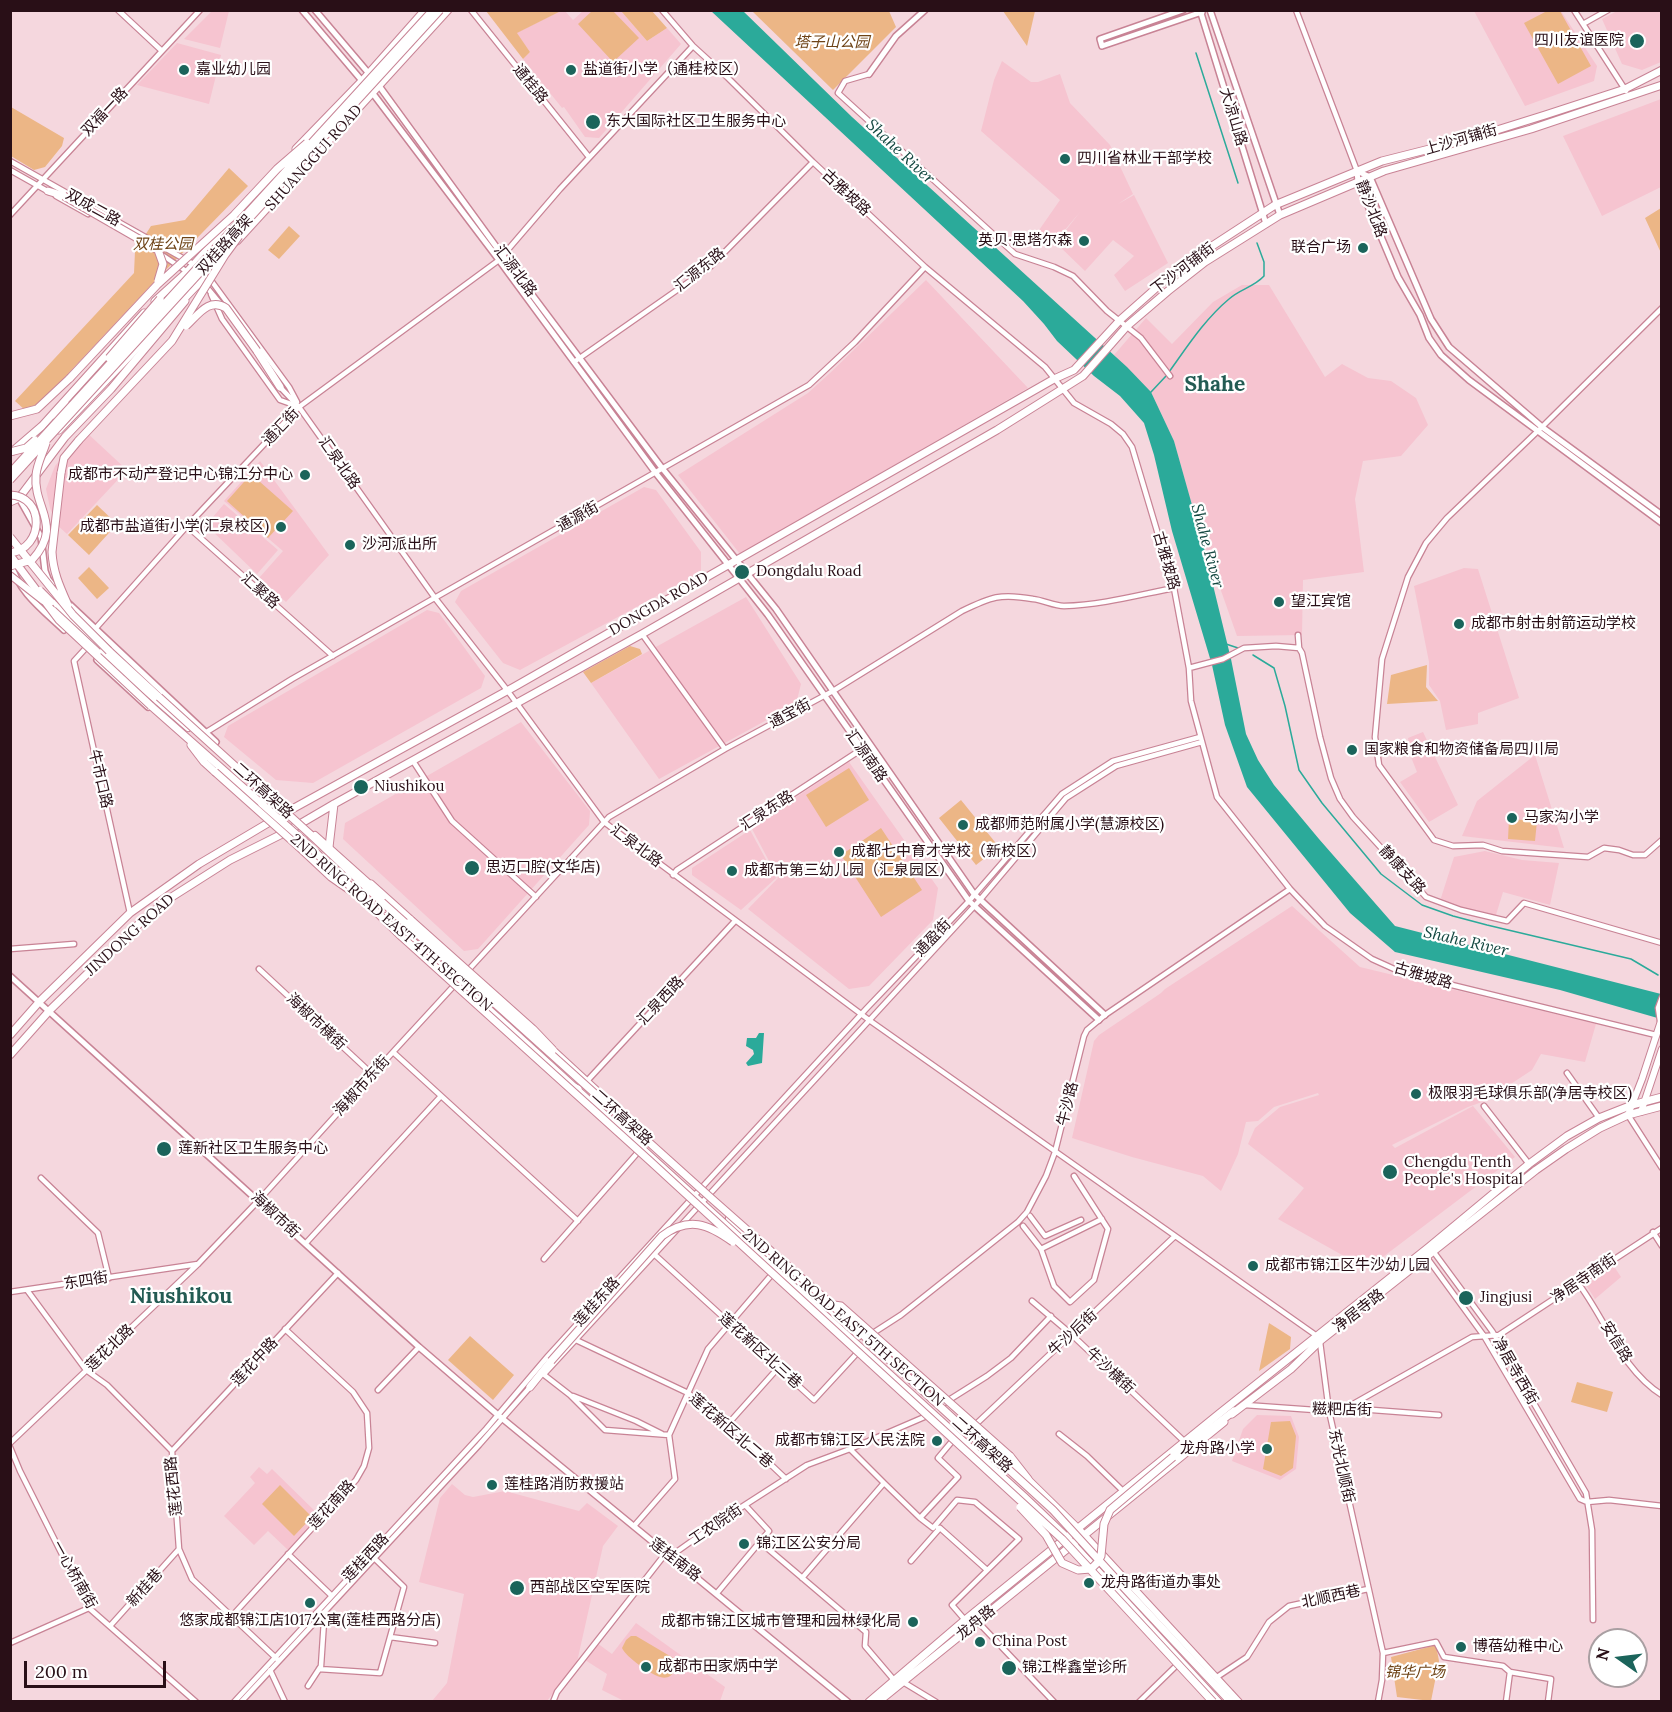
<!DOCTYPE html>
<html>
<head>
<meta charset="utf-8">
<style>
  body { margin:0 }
  #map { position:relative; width:1672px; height:1712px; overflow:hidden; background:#f5d7de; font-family:Lora,serif }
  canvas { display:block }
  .frame { position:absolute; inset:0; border:12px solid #290f17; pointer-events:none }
  .north { position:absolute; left:1588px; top:1628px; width:60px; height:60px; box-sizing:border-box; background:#fff; border:2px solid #a99fa2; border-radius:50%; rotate:284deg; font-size:16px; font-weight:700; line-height:24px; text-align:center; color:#290f17 }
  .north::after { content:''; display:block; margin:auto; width:21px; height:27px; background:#1b645b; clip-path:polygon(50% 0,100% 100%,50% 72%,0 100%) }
  .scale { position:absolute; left:24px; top:1661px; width:142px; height:27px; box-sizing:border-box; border:3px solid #290f17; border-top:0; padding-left:8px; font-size:18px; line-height:21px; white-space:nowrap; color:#290f17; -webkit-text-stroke:4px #fff; paint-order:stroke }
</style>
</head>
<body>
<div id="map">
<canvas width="1672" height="1712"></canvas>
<div class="frame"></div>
<div class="north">N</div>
<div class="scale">200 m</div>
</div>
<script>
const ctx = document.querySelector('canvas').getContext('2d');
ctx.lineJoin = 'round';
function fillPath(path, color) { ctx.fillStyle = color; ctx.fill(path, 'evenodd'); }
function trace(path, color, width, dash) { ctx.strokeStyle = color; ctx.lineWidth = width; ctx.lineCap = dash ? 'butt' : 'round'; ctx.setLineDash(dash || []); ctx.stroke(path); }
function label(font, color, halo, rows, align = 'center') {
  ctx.font = font + ' Lora,"Noto Sans SC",serif'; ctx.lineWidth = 4.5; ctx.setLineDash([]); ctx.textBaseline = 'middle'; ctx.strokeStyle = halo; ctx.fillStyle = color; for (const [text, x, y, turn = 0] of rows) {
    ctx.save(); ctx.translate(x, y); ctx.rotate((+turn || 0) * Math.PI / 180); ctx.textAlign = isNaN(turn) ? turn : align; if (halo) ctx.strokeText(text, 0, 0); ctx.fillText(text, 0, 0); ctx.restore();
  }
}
const built = new Path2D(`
  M213 10 229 11 220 48 184 39Z
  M561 11H565L573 20 583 11H621L647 41 667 28 681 44 599 138 585 137 564 107 562 108 523 59 530 52 516 33Z
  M1474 11H1561L1597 66 1594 81 1525 106Z
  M1617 11H1661V62L1642 70 1622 64 1602 19Z
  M177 43 221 55 209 104 137 85Z
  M1002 61 1031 82H1038L1060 74 1070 103 1110 145 1133 194 1118 204 1134 195 1168 263 1125 291 1114 275 1134 256 1113 240 1085 271 1056 243 1080 212 1052 245 1037 233 1060 200 981 131 994 80Z
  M1661 99V187L1602 216 1563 136Z
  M926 280 1028 388 740 554 678 475 808 393 830 373Z
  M1242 285H1269L1325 377 1342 364 1368 378 1391 381 1416 398 1428 425 1401 456 1363 461 1355 499 1364 572 1303 580 1302 635 1237 636 1195 517 1174 441 1151 392 1114 355 1146 318 1172 344 1213 302Z
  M85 431 127 470 67 534 57 525 50 508 46 489 55 466Z
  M260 461 329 555 286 602 259 578 283 551 224 501Z
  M644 487 656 490 701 552V572L520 670 503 663 455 602 461 591Z
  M224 504 278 550 257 574 206 525Z
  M1464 568 1478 569 1519 698 1478 713V724L1446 730 1440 701 1429 685V662L1414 586Z
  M746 597 801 684 796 704 659 779 591 683Z
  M427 610 439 613 485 676 481 688 313 783 276 780 224 737 228 726Z
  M521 722 590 811 589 825 478 949 464 951 343 839 345 823Z
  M1423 732 1458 805 1429 822 1400 782 1417 772 1411 757 1408 738Z
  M1535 755 1564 848 1462 836 1477 801Z
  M849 762 938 888 933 920 869 986 849 989 748 909 778 878 751 827Z
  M750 830 776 878 741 910 692 875V868Z
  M1485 851 1522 860 1559 863 1550 905 1503 892 1495 918 1467 912 1440 901 1454 857Z
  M1292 906 1360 967 1596 1024 1585 1062 1541 1054 1532 1070 1485 1101 1468 1107 1392 1145 1395 1148 1473 1106 1515 1157 1367 1269 1278 1219 1304 1188 1248 1144 1255 1128 1280 1107 1319 1095 1318 1093 1274 1107 1258 1121 1246 1122 1238 1154 1221 1191 1203 1176 1132 1157 1072 1138 1094 1041 1099 1035 1161 993 1165 989Z
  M1613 1265 1621 1277 1595 1299 1586 1285Z
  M1257 1415 1291 1416 1299 1437 1296 1469 1280 1480 1232 1461 1243 1429Z
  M259 1467 267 1474 272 1469 320 1516 288 1550 268 1531 254 1545 224 1516 255 1483 250 1477Z
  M452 1484 465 1495 473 1497 505 1491 579 1511 587 1503 618 1526 603 1546 577 1662 547 1701H432L447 1683 464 1594 419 1582 440 1498Z
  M636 1623 725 1687 720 1701H624L602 1690 607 1674 585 1660 597 1643 612 1654Z`);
const green = new Path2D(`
  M486 11H561L517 33 530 52 523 59Z
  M592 11H613L639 38 613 62 578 24Z
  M621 11H652L667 28 647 41Z
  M752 11H889L896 27 833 90Z
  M1003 11H1035L1027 46Z
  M1547 11H1560L1591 66 1558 84 1524 23Z
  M11 107 64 138 62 146 45 167 34 170 11 156Z
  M229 168 248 186 156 280 49 394 39 403 25 410 15 401 134 273 135 251 151 226 185 220Z
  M1661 208V253L1645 218Z
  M289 226 300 236 279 259 268 250Z
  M251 474 293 511 268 538 227 501Z
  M97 505 117 524 89 555 68 535Z
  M89 567 109 588 97 599 78 578Z
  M630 646 640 649 642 654 591 683 583 672Z
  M1427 665 1426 687 1438 701 1387 704 1391 675Z
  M849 768 869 800 826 827 806 795Z
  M961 800 999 847 976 865 939 818Z
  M1509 819 1537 821 1535 841 1508 839Z
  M881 828 922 890 881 917 841 855Z
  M1269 1323 1291 1337 1290 1349 1259 1371Z
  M470 1336 514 1375 493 1400 448 1360Z
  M1577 1382 1613 1392 1607 1412 1571 1402Z
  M1290 1421 1296 1436 1293 1468 1281 1476 1263 1469 1271 1422Z
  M280 1485 312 1517 294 1536 262 1504Z
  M631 1636H636L675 1659C678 1668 672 1681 660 1677 650 1674 626 1657 622 1648L626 1640Z
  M1436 1645 1439 1661 1431 1701 1397 1697 1391 1657Z`);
const water = new Path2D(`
  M711 11H743L852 117 1127 367 1151 392 1174 441 1203 544 1231 659 1246 734 1258 760 1274 785 1319 839 1395 926 1661 994V1019L1560 990 1395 952 1350 913 1247 787 1225 725 1212 665 1172 531 1154 455 1144 423 1120 396 1094 376 1057 341 1044 324 1023 301Z
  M759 1033H764L762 1063 748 1066 746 1063 754 1054 753 1050 746 1046 747 1038H756Z`);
const stream = new Path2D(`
  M1196 53 1238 183
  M1169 372C1187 347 1205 319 1229 299 1240 289 1254 287 1264 276V262L1257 243
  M1151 392 1166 376
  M1226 644 1238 648
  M1253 655 1274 668 1285 706 1299 770 1322 803 1381 874 1422 905 1453 916 1487 925 1631 959 1658 975`);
const minor = new Path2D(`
  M118 10 162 51
  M471 10 589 157
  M662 10 693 46 727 77 813 162 925 267 1045 367 1074 403 1111 424 1123 434 1132 447 1174 588 1189 668 1191 701 1217 797 1290 889 1325 926 1372 959 1403 973 1656 1035
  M1296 10 1357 171
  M1574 10 1626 91
  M1583 24 1608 10
  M869 74 845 81 838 93 1015 254 1054 267 1073 276 1107 311 1141 338 1170 376
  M10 161 195 265
  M10 170 49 192
  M56 196 88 214
  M10 215 200 10
  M159 253 189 273
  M210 279 289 387 297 402
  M198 280 209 290 223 307
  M211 294 222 319 280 400 297 406
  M1662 308 1542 427 1447 518 1426 543 1408 577 1382 659 1375 737 1379 765 1434 840 1453 846 1483 845 1502 851 1588 857 1604 848 1619 850 1633 855H1645L1662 840
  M574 362 710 267 813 162
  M280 387 299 407 435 598 507 690 604 822 869 1020 1317 1336
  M187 526 333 656
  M95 629 187 526 299 407 499 260 560 189 693 46
  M642 634 725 749
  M1298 635 1299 648 1302 653 1320 737 1331 778 1340 799 1353 817 1426 897 1461 910 1507 921 1524 903 1662 943
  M85 649 74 661 130 913
  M1189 668 1223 659 1244 648 1276 646 1299 648
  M205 733 292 679 809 385 855 342 925 267
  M413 761 452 821 536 897
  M673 875 677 870 862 749
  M10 949 74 944
  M259 969 372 1074
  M1660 1021 1658 1008 1662 997
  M393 1052 578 1221
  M1567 1073 1599 1118
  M587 1081 735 921
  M1484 1106 1529 1164
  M1628 1115 1662 1168
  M41 1178 98 1233 109 1278
  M1030 1216 1045 1236 1081 1220
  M1023 1226 1041 1249 1054 1286 1070 1302 1094 1280 1108 1229 1074 1176
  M1653 1232 1662 1246
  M306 1243 441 1096
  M1041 1249 1102 1219
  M1433 1251 1492 1331 1586 1493 1592 1530 1593 1620
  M654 1254 814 1400 860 1350
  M1425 1255 1484 1336 1580 1499 1587 1502
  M544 1259 640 1150
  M1578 1283C1606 1320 1621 1369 1662 1395
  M27 1290 86 1370 107 1385 172 1451 179 1549 192 1579 277 1659
  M10 1292 198 1264
  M1032 1301 1071 1334 1186 1443
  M870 1335 901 1315 1018 1222 1027 1212 1046 1176 1055 1152 1084 1036 1087 1030 1105 1015 1290 889
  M576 1340 688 1393 728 1424 786 1479
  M1320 1342 1329 1411 1383 1653 1382 1680 1378 1702
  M546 1372 979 901 1066 798 1116 766 1202 742
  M543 1374 570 1395 605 1430 669 1435
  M378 1390 419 1347
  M573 1396 636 1421 662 1434
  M941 1405 987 1376 1011 1358 1051 1316
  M1245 1405 1329 1411 1346 1408 1439 1415
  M1346 1408 1472 1337 1499 1335 1662 1228
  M728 1424 778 1368
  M974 1426 1175 1236
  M1059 1434 1087 1456 1124 1492
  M10 1443 198 1264 259 1200 393 1052 609 817 725 749 833 691 962 611C991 597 1000 593 1033 599 1043 600 1054 606 1064 606 1102 605 1138 595 1174 588
  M10 1447 20 1471 89 1608 196 1702
  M172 1451 338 1273
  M884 1483 920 1518 958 1477 938 1458 954 1439
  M1587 1502 1609 1500 1662 1506
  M920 1518 933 1528 957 1500 975 1502 1019 1539 952 1605 965 1620
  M634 1526 675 1479 669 1435 708 1349 774 1272
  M940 1528 987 1570
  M760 1542 866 1632 865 1646 894 1680
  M288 1554 332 1596
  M911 1561 940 1528H938
  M802 1578 884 1483 850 1449
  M717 1593 769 1531 745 1505
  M232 1616 356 1480 364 1466 369 1448 367 1413 353 1392 285 1329
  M977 1621 1054 1702
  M110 1626 179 1549
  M390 1637 435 1643
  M10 1643 89 1608
  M1383 1653 1436 1642 1444 1657 1503 1666 1510 1672
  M319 1669 380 1673 404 1587 372 1556
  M270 1670 285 1702
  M1217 1677 1247 1657 1269 1622 1289 1606 1368 1589
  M903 1682 936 1702
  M308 1686 321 1666 324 1621 320 1616
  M234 1702 486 1429 548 1356 694 1196 866 1009 969 901 1062 794 1113 761 1200 737
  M241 1702 479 1445 531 1386
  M553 1702 557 1692 666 1553H675L720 1521 807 1465 850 1449 929 1415
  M1139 1702 1178 1664
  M1506 1702 1510 1672 1551 1679 1548 1702`);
const tertiary = new Path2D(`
  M302 10 363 82
  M315 10 371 76
  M1183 10 1100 39 1102 46 1202 12
  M1200 10 1266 224
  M1210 10 1280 215
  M869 74 896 36 925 10
  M377 83 503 256 662 468 776 609 974 894 1105 1015
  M371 91 499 260 655 472 768 615 969 901 1099 1020
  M19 498 41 537 45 571 48 579 65 600 216 742
  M1662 515 1542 427 1449 347 1431 319 1370 177 1357 171 1358 182 1398 277 1420 315 1429 338 1441 355 1469 380 1662 523
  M11 563C17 591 44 611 64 630
  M97 660 148 707
  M10 976 419 1347 498 1415 848 1702`);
const secondary = new Path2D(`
  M52 602 126 674 188 728
  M218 770 285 829
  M315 835 372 886
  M385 916 509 1027 1024 1496 1068 1538 1219 1702
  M551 1048 603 1096
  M1641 1112 1662 1049
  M1628 1115 1642 1079 1662 1018
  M729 1218 859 1336
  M959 1420 1028 1479 1079 1529 1239 1702`);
const primary = new Path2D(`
  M296 149 362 81 425 10
  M237 241 448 10
  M197 285 221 257
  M155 301 187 272 239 214
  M13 451 42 426 144 313
  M10 502 19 498 65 437 111 389 185 301
  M329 847 334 804
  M10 1035 40 1001 130 913 199 864 285 813 514 687 1054 379 1074 370 1120 320 1164 281 1206 250 1275 205 1382 161 1465 140 1545 115 1625 89 1662 70
  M10 1055 50 1010 131 931 167 900 230 860 288 831 334 804 642 634 997 430 1083 376 1127 326 1168 291 1205 262 1280 215 1384 171 1531 129 1662 85
  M1232 1414 1291 1369 1320 1341 1536 1170 1566 1149 1600 1128 1628 1115 1662 1106
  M869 1702 965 1620 1220 1413 1429 1247 1529 1164 1567 1136 1599 1118 1632 1105 1662 1097
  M878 1702 1224 1422`);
const trunk = new Path2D(`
  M48 191 64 196
  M257 351 280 387
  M10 416 37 409 70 378
  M57 418 66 405
  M59 430 200 282
  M61 473 64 458 79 440
  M109 651 159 697
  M151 706 262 804
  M191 745 204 762 215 772
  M311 835 382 902
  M299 847 331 877 354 893
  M371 884 411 920
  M565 1083 578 1089
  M530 1387 551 1361
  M1010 1456 1028 1479
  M1173 1457 1234 1411
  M1117 1580 1231 1702`);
const secondaryBridge = new Path2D(`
  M10 575 43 601
  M40 590 52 602
  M53 610 98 652`);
const trunkBridge = new Path2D(`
  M64 196 158 250 163 264 158 281
  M186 326C198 315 209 297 226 308L257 351
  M109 358 160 299
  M70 378 157 285 234 215 277 169 307 143
  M79 440 172 341 225 255 239 236
  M10 452 26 448 35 440
  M10 473 433 10
  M61 473 52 552C53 572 60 587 68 605
  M10 480 440 10
  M10 495C45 496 45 548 10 553
  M10 537 73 615 109 651
  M10 555 59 620 151 706
  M10 566 32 560C64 525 33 509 36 475 37 464 43 453 46 443
  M159 697 311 835
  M215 772 299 847
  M262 804 305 842 402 937 650 1161 1062 1539 1213 1702
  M382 902 711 1198 831 1304 886 1357 1053 1510 1117 1580
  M411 920 533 1029 553 1050
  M834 1305 841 1306 1010 1456
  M551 1361 662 1236C689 1216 708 1224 733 1242
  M1020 1507 1046 1535 1062 1563 1078 1570 1091 1569 1097 1563 1101 1556 1104 1524 1110 1510 1173 1457`);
const markers = [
  [1637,41,8,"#1b645b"],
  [184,70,6,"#1b645b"],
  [571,70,6,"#1b645b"],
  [593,122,8,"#1b645b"],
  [1065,159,6,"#1b645b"],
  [1084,241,6,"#1b645b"],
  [1363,248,6,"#1b645b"],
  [305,475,6,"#1b645b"],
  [281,527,6,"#1b645b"],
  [350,545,6,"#1b645b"],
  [742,572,8,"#1b645b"],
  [1279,602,6,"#1b645b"],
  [1459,624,6,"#1b645b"],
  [1352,750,6,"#1b645b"],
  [361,787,8,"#1b645b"],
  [1512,818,6,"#1b645b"],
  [963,825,6,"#1b645b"],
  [839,852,6,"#1b645b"],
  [472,868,8,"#1b645b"],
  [732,871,6,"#1b645b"],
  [1416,1094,6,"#1b645b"],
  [164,1149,8,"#1b645b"],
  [1390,1172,8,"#1b645b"],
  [1253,1266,6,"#1b645b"],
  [1466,1298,8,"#1b645b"],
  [937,1441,6,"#1b645b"],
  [1267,1449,6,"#1b645b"],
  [492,1485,6,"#1b645b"],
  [744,1544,6,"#1b645b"],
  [1089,1583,6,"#1b645b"],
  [517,1588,8,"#1b645b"],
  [310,1603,6,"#1b645b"],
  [913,1622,6,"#1b645b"],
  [980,1642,6,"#1b645b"],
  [1461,1647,6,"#1b645b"],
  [646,1667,6,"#1b645b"],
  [1009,1668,8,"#1b645b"]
];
const poiNames = [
  ["四川友谊医院",1624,41,"right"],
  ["嘉业幼儿园",196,70],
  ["盐道街小学（通桂校区）",583,70],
  ["东大国际社区卫生服务中心",606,122],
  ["四川省林业干部学校",1077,159],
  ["英贝·思塔尔森",1072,241,"right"],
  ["联合广场",1351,248,"right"],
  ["成都市不动产登记中心锦江分中心",293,475,"right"],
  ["成都市盐道街小学(汇泉校区)",269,527,"right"],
  ["沙河派出所",362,545],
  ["Dongdalu Road",756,572],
  ["望江宾馆",1291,602],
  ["成都市射击射箭运动学校",1471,624],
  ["国家粮食和物资储备局四川局",1364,750],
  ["Niushikou",374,787],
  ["马家沟小学",1524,818],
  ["成都师范附属小学(慧源校区)",975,825],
  ["成都七中育才学校（新校区）",851,852],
  ["思迈口腔(文华店)",486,868],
  ["成都市第三幼儿园（汇泉园区）",744,871],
  ["极限羽毛球俱乐部(净居寺校区)",1428,1094],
  ["莲新社区卫生服务中心",178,1149],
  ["Chengdu Tenth",1404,1163],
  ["People's Hospital",1404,1180],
  ["成都市锦江区牛沙幼儿园",1265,1266],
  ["Jingjusi",1480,1298],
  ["成都市锦江区人民法院",925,1441,"right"],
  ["龙舟路小学",1255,1449,"right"],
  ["莲桂路消防救援站",504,1485],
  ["锦江区公安分局",756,1544],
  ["龙舟路街道办事处",1101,1583],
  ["西部战区空军医院",530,1588],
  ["悠家成都锦江店1017公寓(莲桂西路分店)",310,1621,"center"],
  ["成都市锦江区城市管理和园林绿化局",901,1622,"right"],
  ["China Post",992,1642],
  ["博蓓幼稚中心",1473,1647],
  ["成都市田家炳中学",658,1667],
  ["锦江桦鑫堂诊所",1022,1668]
];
const parkNames = [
  ["塔子山公园",832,43],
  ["双桂公园",163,245],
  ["锦华广场",1415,1673]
];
const streetNames = [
  ["通桂路",530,84,51],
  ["双福一路",105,112,-47],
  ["大凉山路",1233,117,73],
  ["上沙河铺街",1461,140,-16],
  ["SHUANGGUI ROAD",314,158,-48],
  ["古雅坡路",846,193,43],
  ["双成二路",93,208,29],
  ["静沙北路",1371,209,69],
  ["双桂路高架",225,245,-48],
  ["下沙河铺街",1183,269,-37],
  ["汇源东路",700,270,-39],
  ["汇源北路",515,271,53],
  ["通汇街",281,427,-46],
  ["汇泉北路",339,463,55],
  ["通源街",578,517,-30],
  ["古雅坡路",1166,561,74],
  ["汇聚路",260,591,42],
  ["DONGDA ROAD",659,604,-30],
  ["通宝街",790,714,-28],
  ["汇源南路",866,756,55],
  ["牛市口路",100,779,77],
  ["二环高架路",263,791,42],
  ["汇泉东路",767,811,-33],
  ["汇泉北路",636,846,37],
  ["静康支路",1402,870,47],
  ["2ND RING ROAD EAST 4TH SECTION",391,923,41],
  ["JINDONG ROAD",130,935,-42],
  ["通盈街",933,938,-46],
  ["古雅坡路",1423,976,16],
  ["汇泉西路",661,1001,-47],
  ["海椒市横街",316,1022,43],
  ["海椒市东街",362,1086,-48],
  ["牛沙路",1068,1104,-76],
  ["二环高架路",622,1118,42],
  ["海椒市街",275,1215,43],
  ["净居寺南街",1584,1279,-34],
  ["东四街",86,1281,-9],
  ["莲桂东路",597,1302,-48],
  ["净居寺路",1359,1311,-38],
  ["2ND RING ROAD EAST 5TH SECTION",843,1318,41],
  ["牛沙后街",1073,1333,-43],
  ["安信路",1616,1342,58],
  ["莲花北路",110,1348,-44],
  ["莲花新区北三巷",760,1351,42],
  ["莲花中路",255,1362,-47],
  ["牛沙横街",1110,1371,43],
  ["净居寺西街",1515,1371,60],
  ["糍粑店街",1342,1410,1],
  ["莲花新区北二巷",731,1431,41],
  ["二环高架路",982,1445,42],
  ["东光北顺街",1341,1466,78],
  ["莲花西路",174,1486,-96],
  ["莲花南路",332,1505,-48],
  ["工农院街",716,1525,-34],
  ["莲桂西路",366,1558,-47],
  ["莲桂南路",675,1560,38],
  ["一心桥南街",74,1575,61],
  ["新桂巷",145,1588,-48],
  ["北顺西巷",1331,1597,-12],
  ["龙舟路",976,1623,-39]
];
const waterNames = [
  ["Shahe River",900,152,43],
  ["Shahe River",1207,546,75],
  ["Shahe River",1466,942,13]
];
const districtNames = [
  ["Shahe",1215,385],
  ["Niushikou",181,1297]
];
fillPath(built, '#f6c4d0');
fillPath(green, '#ecb686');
fillPath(water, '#2baa9a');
trace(stream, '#2baa9a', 1.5);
trace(minor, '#c88395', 7);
trace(tertiary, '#c88395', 8);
trace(secondary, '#c88395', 8);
trace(primary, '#c88395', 9);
trace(trunk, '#c88395', 9);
trace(minor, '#fff', 4.5);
trace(tertiary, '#fff', 5);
trace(secondary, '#fff', 6);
trace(primary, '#fff', 7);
trace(trunk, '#fff', 7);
trace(secondaryBridge, '#c88395', 8, []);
trace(trunkBridge, '#c88395', 9, []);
trace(secondaryBridge, '#fff', 6);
trace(trunkBridge, '#fff', 7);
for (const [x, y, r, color] of markers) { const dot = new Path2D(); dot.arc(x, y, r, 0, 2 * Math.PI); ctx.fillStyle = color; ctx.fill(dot); trace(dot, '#fff', 2); }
label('15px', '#290f17', '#fff', poiNames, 'left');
label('italic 15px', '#6e4316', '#fff', parkNames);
label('15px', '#290f17', '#fff', streetNames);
label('italic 16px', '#134740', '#fff', waterNames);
label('bold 21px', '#235b53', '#fff', districtNames);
</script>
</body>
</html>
